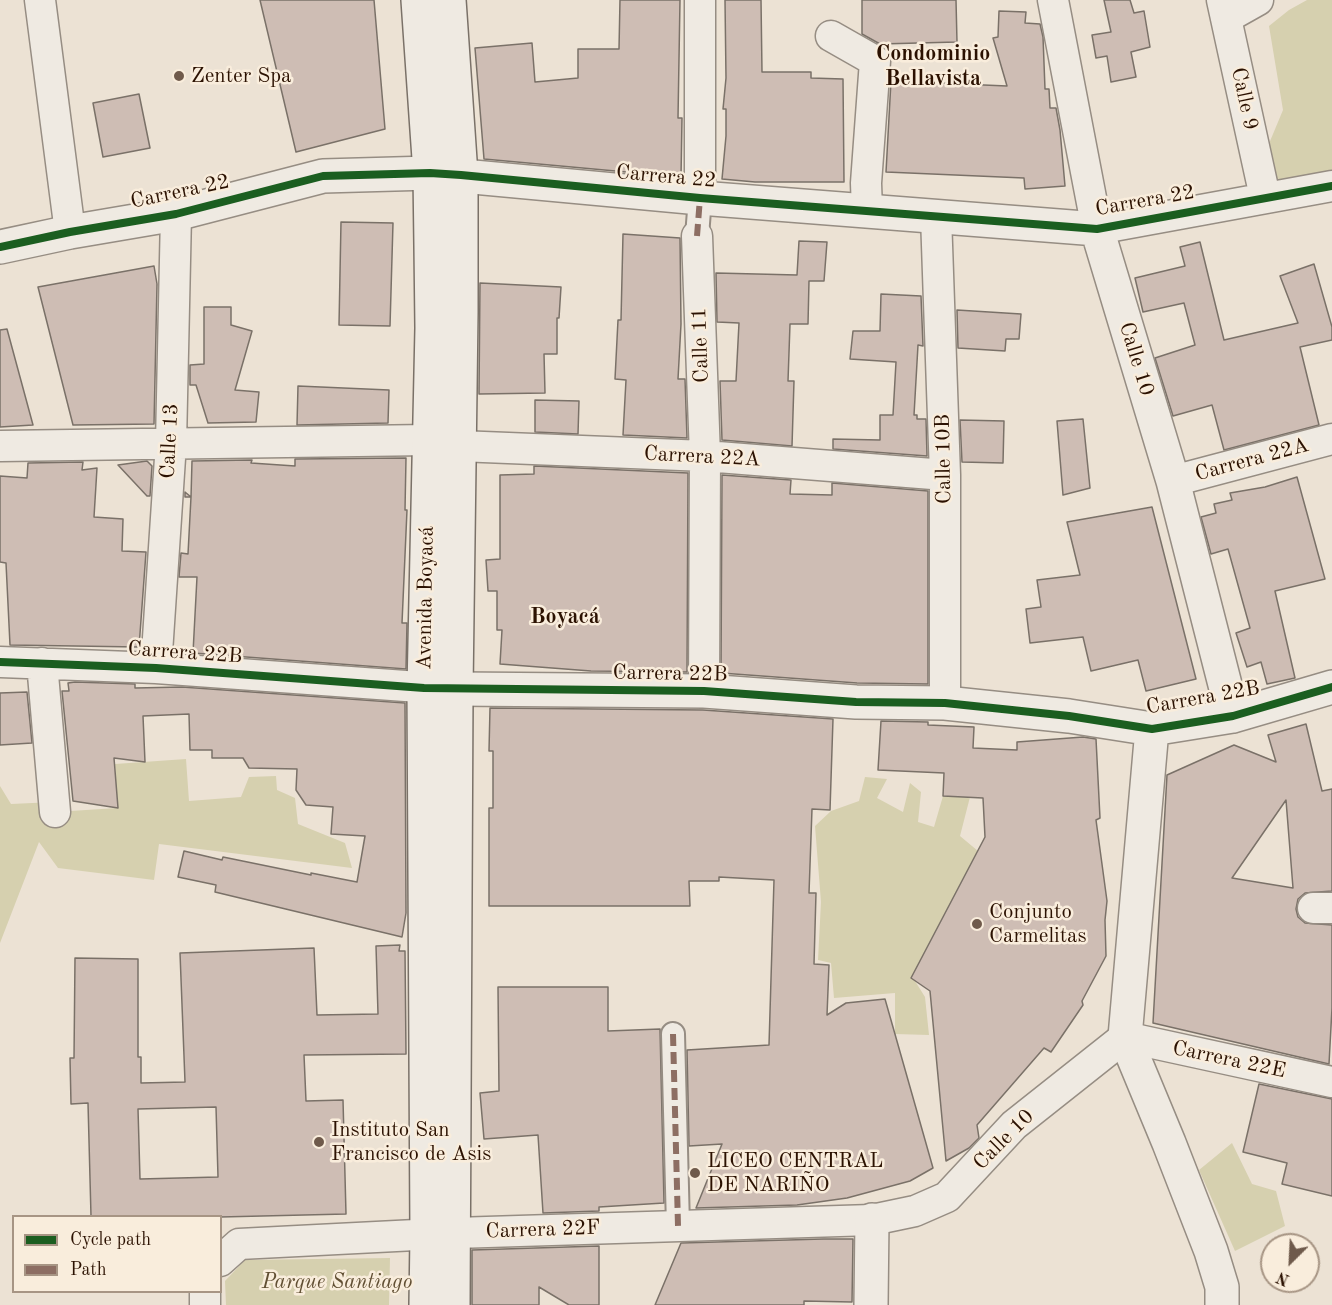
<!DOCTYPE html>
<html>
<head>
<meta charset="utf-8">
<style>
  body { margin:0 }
  #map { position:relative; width:1332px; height:1305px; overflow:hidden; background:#ece2d4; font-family:"Old Standard TT",serif }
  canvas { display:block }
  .legend { position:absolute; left:12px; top:1215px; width:210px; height:78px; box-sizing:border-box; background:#f9eddc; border:2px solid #a79584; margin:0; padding:8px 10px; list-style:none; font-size:18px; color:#2b1101 }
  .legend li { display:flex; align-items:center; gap:12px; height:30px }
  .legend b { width:30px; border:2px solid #a79584 }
  .north { position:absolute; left:1260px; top:1233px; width:60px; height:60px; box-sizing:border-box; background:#f9eddc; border:2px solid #a79584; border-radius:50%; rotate:204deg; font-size:16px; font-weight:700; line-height:24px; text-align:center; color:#2b1101 }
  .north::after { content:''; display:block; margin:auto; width:21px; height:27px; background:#6f5a4b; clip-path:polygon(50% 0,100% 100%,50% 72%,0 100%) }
</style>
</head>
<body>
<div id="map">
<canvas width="1332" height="1305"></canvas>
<ul class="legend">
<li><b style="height:8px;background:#1b5e20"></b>Cycle path</li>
<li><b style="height:8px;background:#8d6e63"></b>Path</li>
</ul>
<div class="north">N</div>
</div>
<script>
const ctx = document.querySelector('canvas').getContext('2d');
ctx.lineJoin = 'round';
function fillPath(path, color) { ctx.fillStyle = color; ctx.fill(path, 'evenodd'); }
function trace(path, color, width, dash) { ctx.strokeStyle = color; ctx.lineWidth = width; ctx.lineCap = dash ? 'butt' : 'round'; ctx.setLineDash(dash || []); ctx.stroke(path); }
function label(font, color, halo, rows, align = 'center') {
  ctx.font = font + ' "Old Standard TT",serif'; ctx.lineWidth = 5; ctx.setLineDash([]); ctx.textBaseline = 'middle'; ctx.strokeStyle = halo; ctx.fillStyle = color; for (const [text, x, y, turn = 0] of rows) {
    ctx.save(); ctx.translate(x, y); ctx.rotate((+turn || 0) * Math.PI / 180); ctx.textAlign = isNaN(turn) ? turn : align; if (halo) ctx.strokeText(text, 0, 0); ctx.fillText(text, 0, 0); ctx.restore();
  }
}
const green = new Path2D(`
  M1307 0H1332V171L1277 181 1268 146 1283 110 1269 26 1289 10Z
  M186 759 189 801 241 797 249 777 276 776 277 790 295 798 298 824 345 843 352 868 159 844 154 880 58 868 39 842 0 943V786L11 804 54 802 55 812 117 808 115 764Z
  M865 777 887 779 877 798 903 812 910 783 921 792 918 822 934 827 943 796 970 797 960 836 978 851 915 981 925 997 929 1035 895 1034V993L834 998 831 963 818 960 821 902 815 826 831 811 859 801Z
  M1232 1143 1252 1184 1276 1191 1285 1226 1235 1251 1199 1170Z
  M390 1258 389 1305H226L225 1281 245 1260Z`);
const building = new Path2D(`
  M260 0H374L385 129 296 152Z
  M620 0H680L678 118H682L681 177 484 159 475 48 532 43 535 82 578 78V49H619Z
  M725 0H761L762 72H811V78L843 79 844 182H755L722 179 726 136V109H723L726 78Z
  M862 0H956L957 42 880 44 862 34Z
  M1104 0H1130L1134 13 1144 11 1150 47 1131 52 1136 77 1111 82 1107 56 1096 58 1092 35 1111 32Z
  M999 11 1026 12 1025 23 1040 24 1043 37 1045 89H1049L1050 108H1056L1060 130 1065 186 1025 189 1024 178 886 172 891 81 1007 86 993 38 998 37Z
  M139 94 150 148 103 157 93 103Z
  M341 222 393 223 390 326 339 325Z
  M623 234 680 238 681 324 678 379H685L687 438 623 435 626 380 615 379 618 320H621Z
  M799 241 827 242 824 281H809L808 324H790L788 381H794L792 446 722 440 720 381H736L739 323 717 322 716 273 797 275Z
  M1200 242 1224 340 1298 323 1280 276 1314 264 1332 327V340L1300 347 1319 425 1224 450 1212 405 1173 416 1155 358 1195 345 1184 303 1143 312 1135 278 1185 266 1180 247Z
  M154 266 157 284 154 424 73 425 38 287Z
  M480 283 561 287 559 318H557V354H544L545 393 479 394Z
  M881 294 921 296 923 346 918 345 914 415H917V419H926L927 456 833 449V439L880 440V415H893L896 362 850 359 853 331H880Z
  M204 307H231V325L252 331 235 390 259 392 256 422 208 423 196 385H190V365L204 364Z
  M957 310 1021 314 1019 339H1006L1005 351 958 348Z
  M7 329 33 425 0 427V330Z
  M298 386 389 390 388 423 297 425Z
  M535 400 579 401 578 434 535 432Z
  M1083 419 1090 488 1063 495 1057 421Z
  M960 420 1004 421 1003 463 962 462Z
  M406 458 405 510H407L402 623H407L406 669 193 653 197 577H179L181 553 188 554 191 497H185V492L191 497 192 461 252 460 251 463 295 466V459Z
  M147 461 152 466 150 496H147L118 465Z
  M83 462 82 470 97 468 94 517 123 519 122 551 146 552 139 647 10 645 6 563 0 562V476L27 478 28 463Z
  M534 466 688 473 687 672 591 671 500 664 502 630H497V591H488L486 560 500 559V475L534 474Z
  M722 475 791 480 790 494 832 495V483L928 491V684L857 683 721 673Z
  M1297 477 1325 579 1275 591 1295 678 1267 684 1261 662 1247 667 1236 633 1250 628 1228 549 1211 554 1201 517 1216 513 1214 504 1232 500 1230 493 1265 487Z
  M1152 507 1196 679 1146 691 1138 660 1091 671 1083 637 1030 643 1026 609 1041 607 1037 580 1080 575 1067 522Z
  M75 682 135 684V688L182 687 405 703 406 913 402 937 215 892 216 885 178 877 184 851 222 860 223 857 311 875V873L357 882 365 836 331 834 333 807 306 805 296 790 297 769 249 768 243 758H212V750H190L189 714 143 716 145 762 114 758 118 808 73 801 62 691H69L68 683Z
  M27 692 32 743 0 745V693Z
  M490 708 703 710 833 719 830 810 812 809 809 893H816L814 964 829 965 827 1015 846 1003 885 999 933 1168 910 1181 847 1198 797 1205 696 1208 722 1144 689 1146 687 1050 769 1045 774 880 719 877V881H689L690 906H489V808H493V751H489Z
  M881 721 928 722V725L974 727 973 748 1017 750V742L1083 737 1096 739 1100 818 1096 820 1107 901 1105 920 1106 956 1082 1001 1083 1005 1051 1052 1044 1048 977 1125 979 1138 969 1148 946 1161 930 991 911 978 985 837 983 798 943 796 944 773 878 770Z
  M1306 724 1322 791 1332 789V891L1305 893 1298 899 1296 909 1298 917 1305 923 1332 925V1008L1329 1064 1153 1023 1167 775 1234 745 1276 762 1268 735ZM1286 800 1293 888 1232 878Z
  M400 945 399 951H405L406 1054 304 1055 306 1101 343 1100 346 1214 220 1217 91 1216 88 1103 71 1104 70 1058H74L75 958 138 959V1057H141V1083L185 1082 180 953 314 948 317 1015 378 1014 376 946ZM216 1107 218 1177 140 1179 138 1109Z
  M498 987H608V1031L660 1029 664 1203 599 1207V1211L543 1213 538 1135 484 1139 480 1093 499 1091Z
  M1259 1084 1332 1099V1196L1282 1184 1287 1163 1243 1152Z
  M823 1239H853L852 1302 804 1301V1305H655L681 1243Z
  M599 1246V1305H569L539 1287V1305H472V1250Z`);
const pedestrian = new Path2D(`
  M697 236 700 198
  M673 1034 678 1226`);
const minor = new Path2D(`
  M40 0 70 232
  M1053 0 1097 229 1332 186
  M1222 0 1265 197
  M1226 18 1258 0
  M831 36 875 61 866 183 867 211
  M700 198V0
  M936 216 945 475V703
  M697 236 705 456 704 691
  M0 446 429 440
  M459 446 705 456 945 475
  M1173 481 1332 439
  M0 662 156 668 447 689
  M42 663 55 812
  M156 668 171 443 176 214
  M1313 908H1332
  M220 1261 239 1244 455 1233 872 1220 915 1211 947 1197 1014 1125 1125 1037 1332 1082
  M205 1305V1292`);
const tertiary = new Path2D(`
  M0 247 70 232 176 214 323 176 430 173 700 198 1097 229 1173 481 1233 716
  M456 689 704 691 856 702 945 703 1069 716 1152 729 1233 716 1332 687
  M1152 729 1125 1037 1169 1143 1211 1251 1222 1287V1305
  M871 1305 872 1220`);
const secondary = new Path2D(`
  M418 0 430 173 431 246 432 328 424 688 427 1235 426 1305
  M449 0 461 175V313L456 689 453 1305`);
const quiet = new Path2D(`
  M697 236 700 198
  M673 1034 678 1226`);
const cycleway = new Path2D(`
  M0 247 70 232 176 214 323 176 430 173 461 175 700 198 1097 229 1332 186
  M0 662 156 668 424 688 704 691 856 702 945 703 1069 716 1152 729 1233 716 1332 687`);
const markers = [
  [179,76,6,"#6f5a4b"],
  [977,924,6,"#6f5a4b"],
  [319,1142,6,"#6f5a4b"],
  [695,1173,6,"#6f5a4b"]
];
const poiNames = [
  ["Zenter Spa",191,76],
  ["Conjunto",989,912],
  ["Carmelitas",989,936],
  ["Instituto San",331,1130],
  ["Francisco de Asis",331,1154],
  ["LICEO CENTRAL",707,1161],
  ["DE NARIÑO",707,1185]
];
const streetNames = [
  ["Calle 9",1244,99,78],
  ["Carrera 22",666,177,5],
  ["Carrera 22",180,192,-12],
  ["Carrera 22",1145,201,-10],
  ["Calle 11",701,345,-92],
  ["Calle 10",1136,359,73],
  ["Calle 13",170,441,-87],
  ["Carrera 22A",702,457,3],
  ["Calle 10B",944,459,-91],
  ["Carrera 22A",1252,460,-15],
  ["Avenida Boyacá",426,598,-89],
  ["Carrera 22B",185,653,4],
  ["Carrera 22B",670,674,1],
  ["Carrera 22B",1203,698,-10],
  ["Carrera 22E",1229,1060,12],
  ["Calle 10",1004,1140,-45],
  ["Carrera 22F",543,1230,-2]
];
const parkNames = [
  ["Parque Santiago",337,1282]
];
const neighbourhoodNames = [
  ["Condominio",933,54],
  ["Bellavista",933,79],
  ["Boyacá",565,617]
];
fillPath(green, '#d6d0af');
fillPath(building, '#cebdb4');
trace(building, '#7a7168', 1.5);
trace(pedestrian, '#968d83', 26);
trace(minor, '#968d83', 33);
trace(tertiary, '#968d83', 36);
trace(secondary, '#7a7168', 36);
trace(pedestrian, '#efeae2', 22);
trace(minor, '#efeae2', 30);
trace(tertiary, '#efeae2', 33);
trace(secondary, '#efeae2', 33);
trace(quiet, '#8d6e63', 6, [12, 6]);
trace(cycleway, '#1b5e20', 8);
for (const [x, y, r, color] of markers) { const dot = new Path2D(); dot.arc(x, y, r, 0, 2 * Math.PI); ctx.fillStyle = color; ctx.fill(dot); trace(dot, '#f9eddc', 2); }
label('21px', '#2b1101', '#f9eddc', poiNames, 'left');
label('21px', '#2b1101', '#f9eddc', streetNames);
label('italic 21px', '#614f33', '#f9eddc', parkNames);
label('bold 22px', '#2b1101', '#f9eddc', neighbourhoodNames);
</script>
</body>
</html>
